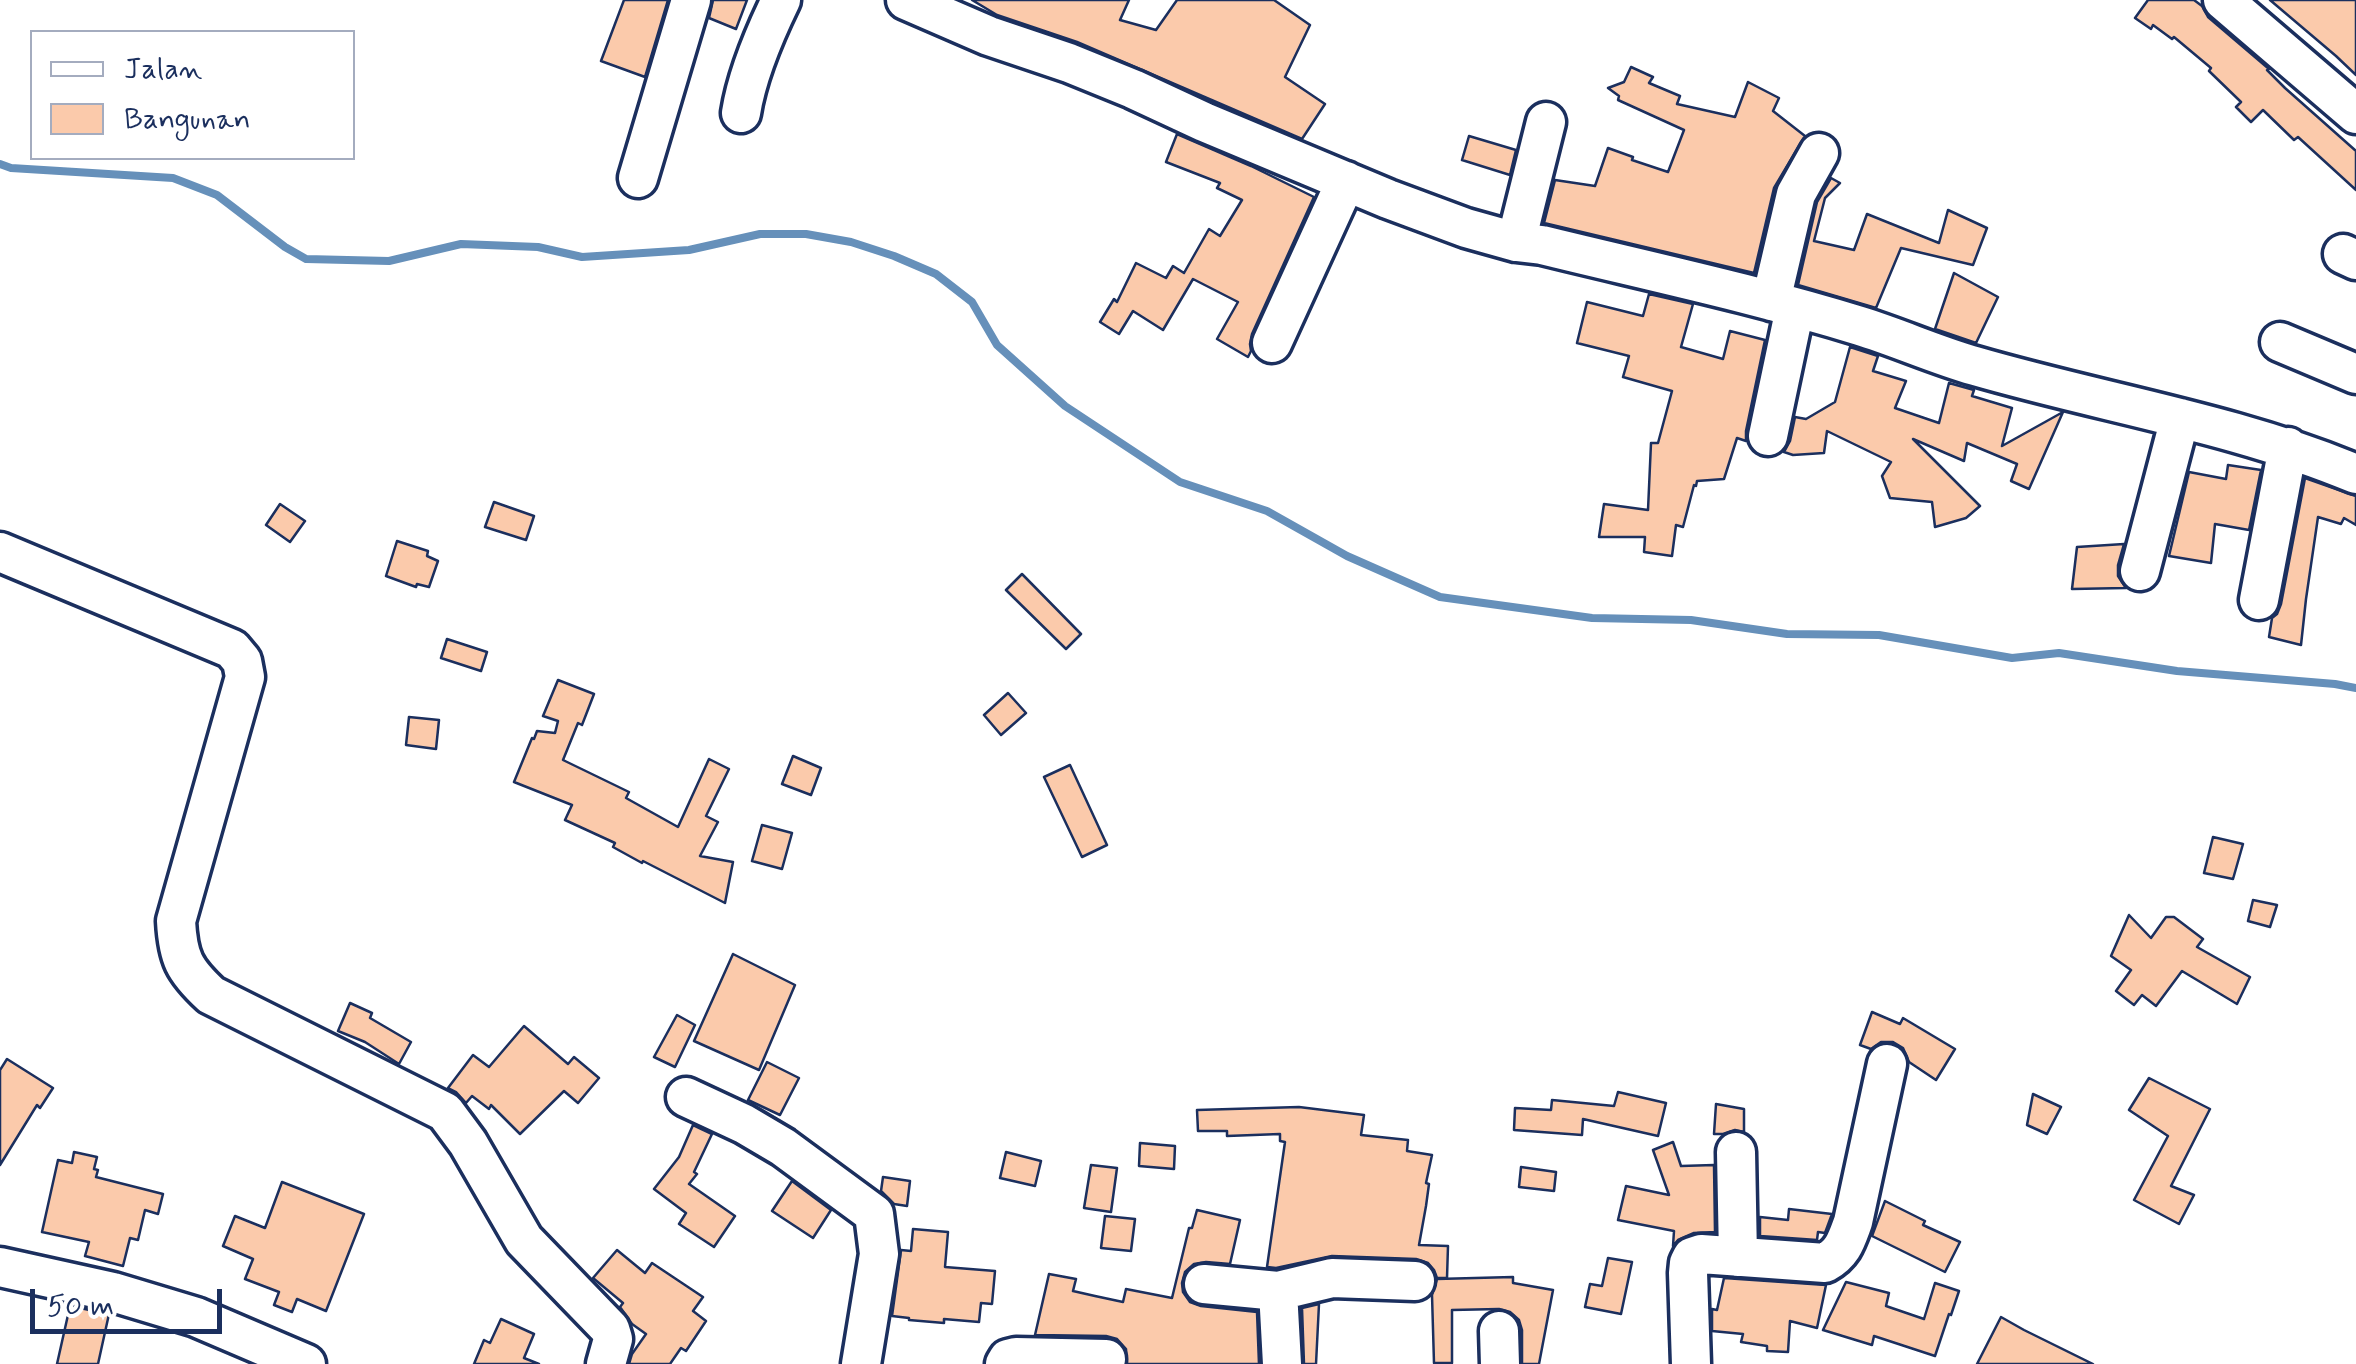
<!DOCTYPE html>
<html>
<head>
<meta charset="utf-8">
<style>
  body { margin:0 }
  #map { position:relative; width:2356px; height:1364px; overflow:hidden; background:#fff; font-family:Mynerve,sans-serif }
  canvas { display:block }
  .legend { position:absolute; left:30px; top:30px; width:325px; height:130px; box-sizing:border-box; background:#fff; border:2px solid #a4acbf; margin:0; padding:12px 18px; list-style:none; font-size:30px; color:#1b2f5e }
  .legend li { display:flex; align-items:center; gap:20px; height:50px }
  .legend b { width:50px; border:2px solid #a4acbf }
  .scale { position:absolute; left:30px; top:1289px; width:192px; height:45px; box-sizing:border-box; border:5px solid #1b2f5e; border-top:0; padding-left:12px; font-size:30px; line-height:35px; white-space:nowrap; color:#1b2f5e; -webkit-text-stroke:8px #fff; paint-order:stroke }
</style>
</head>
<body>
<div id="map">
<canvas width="2356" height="1364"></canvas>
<ul class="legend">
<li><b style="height:12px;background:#fff"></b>Jalan</li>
<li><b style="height:28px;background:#fbcaab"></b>Bangunan</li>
</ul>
<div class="scale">50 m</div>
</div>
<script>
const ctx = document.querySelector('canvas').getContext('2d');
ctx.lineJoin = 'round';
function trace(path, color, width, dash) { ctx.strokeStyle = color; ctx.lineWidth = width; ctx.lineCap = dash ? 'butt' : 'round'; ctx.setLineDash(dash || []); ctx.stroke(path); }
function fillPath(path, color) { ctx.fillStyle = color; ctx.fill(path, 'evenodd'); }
const stream = new Path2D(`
  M0 164 11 168 173 178 217 195 285 247 306 259 389 261 461 244 538 247 582 257 689 250 760 234H806L851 242 894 256 936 274 972 302 997 345 1065 406 1180 482 1267 511 1347 556 1440 597 1592 618 1691 620 1787 634 1879 635 2012 658 2059 653 2177 671 2335 684 2356 688`);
const building = new Path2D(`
  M624 0H668L645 77 601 61Z
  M713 0H747L736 29 709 18Z
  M972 0H1129L1120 20 1156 30 1177 0H1274L1310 25 1285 77 1325 104 1302 139 1077 42 997 15Z
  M2148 0H2194L2202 6 2208 17 2269 69 2267 70 2285 88 2356 151V190L2298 137 2294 140 2263 110 2251 122 2236 107 2241 102 2209 71 2211 68 2174 37 2172 39 2153 25 2151 29 2135 18Z
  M2270 0H2356V75L2336 56Z
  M1631 67 1653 77 1649 83 1680 96 1677 104 1735 117 1748 82 1779 98 1773 111 1805 136 1774 188 1754 273 1544 223 1555 180 1595 186 1608 148 1633 157 1632 160 1668 172 1684 130 1618 100 1619 96 1608 88 1624 82Z
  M1177 134 1251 166 1314 197 1252 334 1250 344 1251 351 1248 357 1217 339 1238 302 1193 279 1163 330 1133 311 1119 334 1100 322 1114 299 1117 302 1136 263 1166 278 1173 266 1184 273 1209 229 1220 236 1242 200 1217 188 1220 183 1166 162Z
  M1469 136 1516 150 1510 175 1462 160Z
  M1831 178 1840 183 1825 198 1814 241 1854 250 1867 214 1939 243 1948 210 1987 228 1973 265 1901 248 1876 308 1798 285 1817 202Z
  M1954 273 1998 297 1976 343 1935 329Z
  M1649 294 1693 304 1681 347 1723 359 1730 331 1765 340 1746 431V441L1737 438 1724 479 1697 481 1696 486 1694 485 1683 527 1676 525 1672 556 1644 552 1645 537H1599L1604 504 1648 510 1651 443H1658L1672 391 1623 377 1629 356 1577 343 1587 302 1643 316Z
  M1850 347 1878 356 1873 371 1906 381 1895 408 1939 423 1949 383 1974 390 1972 396 2012 408 2002 446 2063 412 2029 489 2011 481 2017 464 1967 443 1964 461 1913 439 1980 506 1966 518 1935 527 1932 502 1890 498 1882 476 1891 462 1827 431 1824 453 1793 455 1784 452 1790 441 1795 417 1806 419 1835 402Z
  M2228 465 2261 470 2249 530 2215 524 2211 563 2169 556 2189 472 2226 479Z
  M2305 478 2356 496V525L2344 518 2341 524 2318 517 2306 599 2301 645 2269 637 2272 618 2277 614 2281 604Z
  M494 502 534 516 526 540 485 527Z
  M280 504 305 521 290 542 266 525Z
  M397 541 428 551 427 556 438 561 429 587 417 584 416 587 386 576Z
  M2124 544 2118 565V576L2126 588 2072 589 2077 547Z
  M1022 574 1081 634 1066 649 1006 590Z
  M447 639 487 652 481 671 441 658Z
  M558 680 594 694 582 725 578 723 563 760 629 792 626 798 678 827 709 759 729 769 706 816 718 822 700 856 733 862 725 903 643 861 642 863 613 847 615 843 565 820 572 805 514 782 532 738 534 739 537 731 555 733 558 721 543 716Z
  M1008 693 1026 713 1001 735 984 715Z
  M409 717 439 720 436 749 406 745Z
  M793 756 821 768 811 795 782 784Z
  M1070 765 1107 845 1082 857 1044 777Z
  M762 825 792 833 782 869 752 861Z
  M2213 837 2243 844 2233 879 2204 873Z
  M2253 900 2277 905 2270 927 2248 921Z
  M2129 915 2151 938 2166 917H2174L2203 939 2197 947 2250 977 2237 1004 2182 971 2156 1006 2142 995 2134 1005 2116 991 2131 970 2111 956Z
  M733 954 795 985 759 1070 694 1041Z
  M350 1003 372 1013 370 1018 411 1042 399 1064 365 1042 338 1031Z
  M1872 1012 1900 1024 1903 1018 1955 1049 1936 1080 1909 1062 1903 1048 1893 1042H1881L1871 1049 1860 1045Z
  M677 1015 695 1025 675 1067 654 1057Z
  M524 1026 568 1064 574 1057 599 1078 578 1103 564 1091 520 1134 491 1105 489 1109 472 1096 466 1103 456 1092 448 1088 473 1055 489 1067Z
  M7 1059 53 1088 40 1108 37 1105 0 1165V1070Z
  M767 1062 799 1078 780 1115 748 1100Z
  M2149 1078 2210 1109 2171 1186 2194 1195 2179 1224 2134 1200 2168 1136 2129 1110Z
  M1618 1092 1666 1103 1658 1136 1583 1119 1582 1135 1514 1130 1515 1108 1551 1110 1552 1100 1614 1106Z
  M2033 1094 2061 1107 2047 1134 2027 1125Z
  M1716 1104 1744 1109V1132L1735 1130 1723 1134H1714Z
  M1299 1107 1364 1115 1361 1135 1408 1140 1407 1151 1432 1155 1426 1183 1429 1184 1426 1206 1419 1245 1448 1246 1447 1278H1437L1434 1270 1428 1263 1416 1259 1332 1256 1276 1268 1267 1267 1285 1142 1280 1141V1134L1227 1136V1131H1198L1197 1110Z
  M693 1125 712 1134 694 1172 697 1174 689 1184 735 1216 714 1247 679 1224 686 1213 654 1189 679 1157Z
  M1673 1142 1681 1166 1714 1165 1715 1232 1694 1233 1678 1240 1673 1246 1674 1231 1618 1220 1626 1186 1669 1195 1653 1150Z
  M1140 1143 1175 1146 1174 1169 1139 1166Z
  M74 1152 97 1157 94 1169 98 1170 96 1177 163 1194 158 1214 145 1210 138 1240 130 1238 123 1266 85 1256 89 1242 42 1232 58 1160 72 1163Z
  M1006 1152 1041 1161 1035 1186 1000 1178Z
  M1091 1165 1117 1168 1111 1212 1084 1208Z
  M1521 1167 1556 1172 1554 1191 1519 1187Z
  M883 1177 910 1181 907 1206 894 1204 881 1191Z
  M792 1181 831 1210 813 1238 772 1211Z
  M282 1182 364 1214 326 1311 297 1299 292 1312 274 1305 279 1292 245 1279 253 1259 223 1246 235 1216 265 1228Z
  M1885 1201 1925 1221 1923 1225 1960 1242 1945 1272 1872 1236Z
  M1789 1209 1832 1214 1825 1233 1818 1232 1817 1240 1760 1236V1217L1788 1220Z
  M1197 1210 1240 1220 1230 1264 1206 1262 1194 1264 1185 1272 1182 1283 1183 1292 1190 1302 1201 1306 1257 1312 1259 1364H1127L1126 1349 1117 1339 1106 1336 1035 1335 1049 1274 1076 1279 1073 1291 1095 1296 1123 1302 1126 1289 1172 1298 1189 1228H1192Z
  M1105 1216 1135 1219 1131 1251 1101 1248Z
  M913 1229 948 1232 945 1267 995 1271 992 1304 981 1303 979 1322 944 1319V1323L909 1320V1318L892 1316 901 1250 911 1251Z
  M617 1250 645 1273 652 1263 703 1297 693 1311 706 1321 686 1351 681 1348 670 1364H629L632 1354 646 1334 632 1324 620 1307 623 1303 593 1278Z
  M1608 1258 1632 1262 1621 1314 1585 1307 1590 1284 1602 1286Z
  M1513 1277V1283L1553 1290 1539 1364H1522V1330L1519 1320 1510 1312 1499 1309 1452 1310V1363H1434L1432 1295 1437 1279Z
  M1724 1278 1826 1285 1817 1328 1790 1321 1788 1352 1767 1351V1346L1741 1342 1743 1334 1712 1331V1309L1717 1310Z
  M1846 1282 1889 1293 1886 1306 1924 1319 1935 1283 1959 1291 1951 1315 1949 1314 1935 1356 1874 1336 1872 1345 1823 1330Z
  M1319 1304 1316 1364H1304L1302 1308Z
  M70 1306 109 1314 98 1364H57Z
  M2001 1317 2024 1330 2093 1364H1977Z
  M501 1319 534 1334 524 1358 539 1364H474L484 1340 490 1343Z`);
const minor = new Path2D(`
  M906 0 989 36 1069 63 1133 89 1204 122 1388 199 1466 228 1516 242 1542 245C1648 271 1756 294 1860 326 1899 338 1936 355 1975 366 2102 403 2234 423 2356 474
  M2223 0 2356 114
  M741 113C747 75 764 35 781 0
  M638 178 691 0
  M1516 242 1546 122
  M2343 254 2356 260
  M1771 301 1796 194 1819 153
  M2280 342 2356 374
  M1272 343 1346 181
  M1768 436 1795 308
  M0 552 232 649 242 661 245 677 176 921C178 958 184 970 211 995L445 1112 468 1143 524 1240 610 1329 613 1339 606 1364
  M2140 571 2180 418
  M2259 600 2288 447
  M686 1097 744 1124 783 1147 874 1214 879 1254 861 1364
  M1736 1152 1738 1257
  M0 1267 113 1292 196 1317 306 1364
  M1204 1284 1278 1291
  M1499 1331 1500 1364
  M1005 1364 1008 1359 1016 1357 1106 1359
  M1282 1364 1278 1291 1332 1278 1415 1281
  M1691 1364 1688 1273 1689 1263 1692 1257 1701 1254 1825 1263C1843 1253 1846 1241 1853 1222L1887 1064`);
trace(stream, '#6690ba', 8);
fillPath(building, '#fbcaab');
trace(building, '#1b2f5e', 2.5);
trace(minor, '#1b2f5e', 45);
trace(minor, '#fff', 38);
</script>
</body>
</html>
